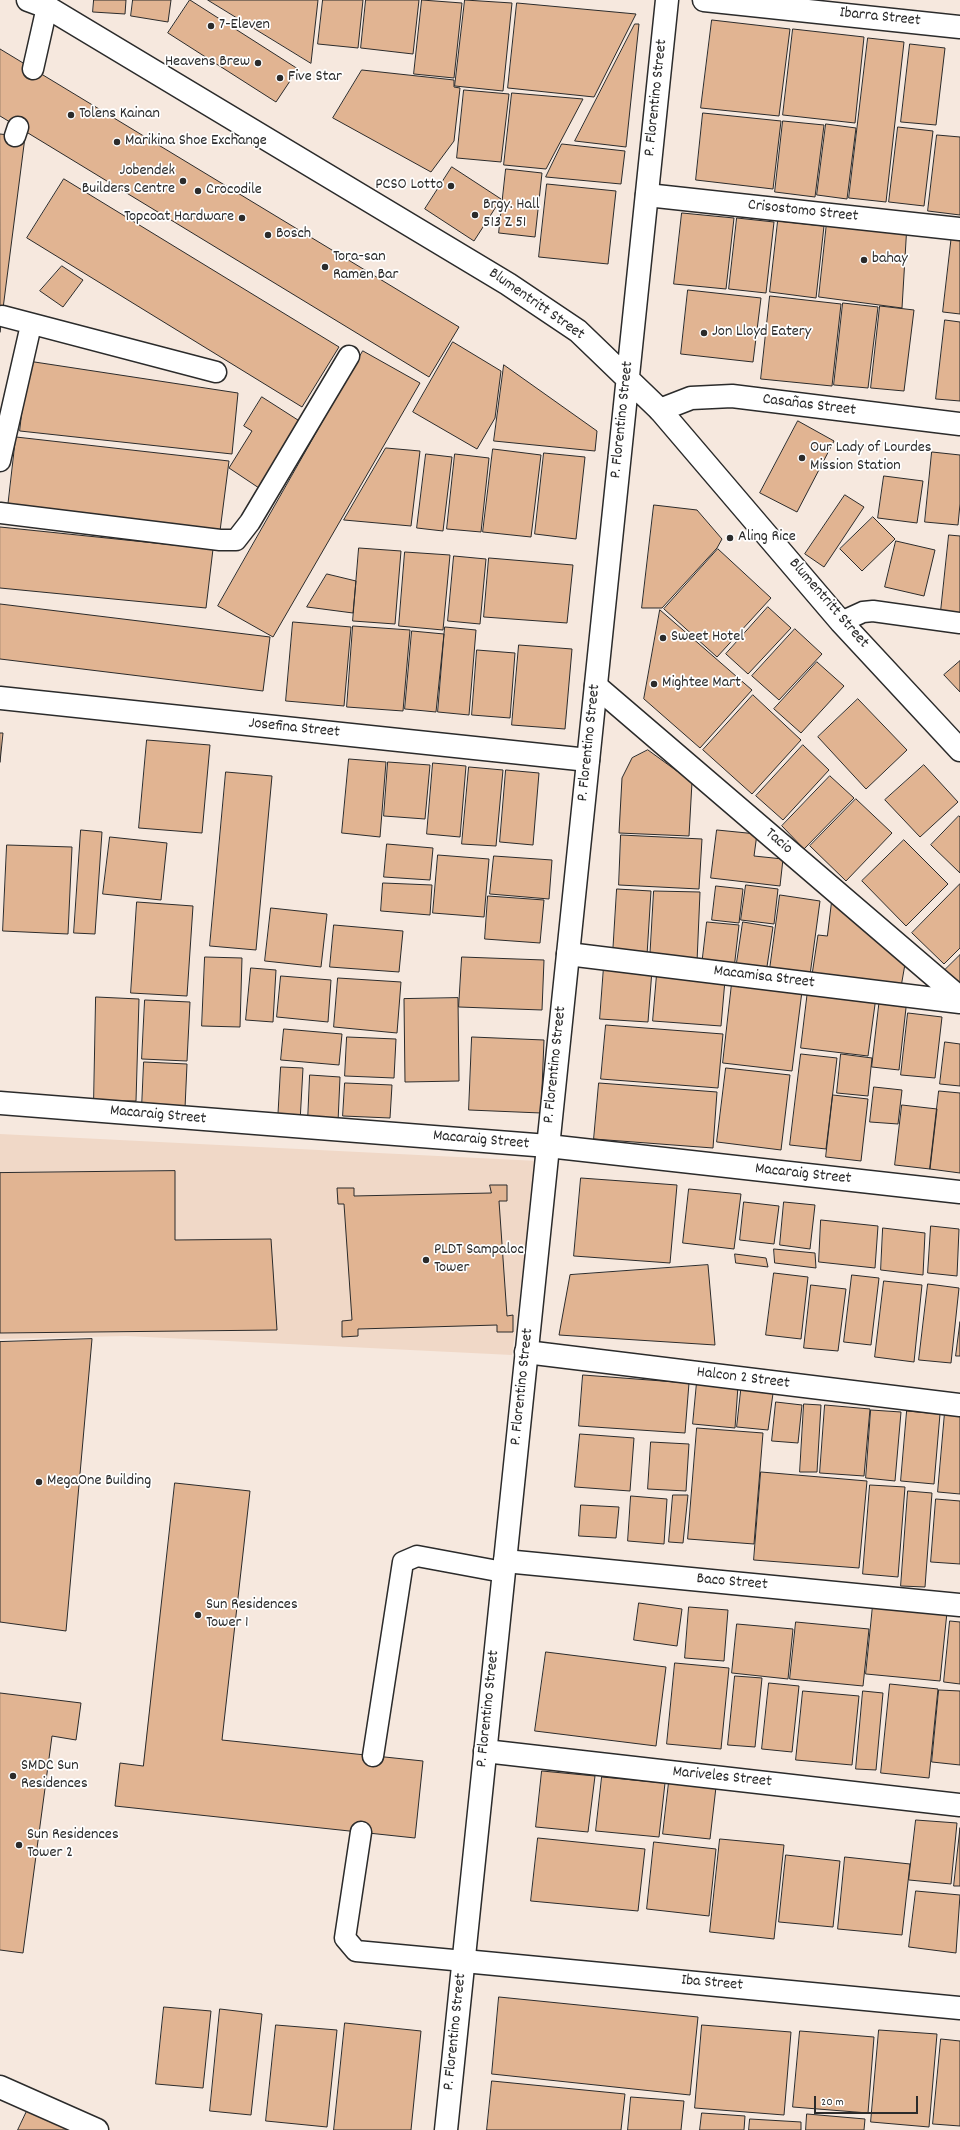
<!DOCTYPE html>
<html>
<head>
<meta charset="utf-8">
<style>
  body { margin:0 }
  #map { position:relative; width:960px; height:2130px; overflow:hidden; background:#f6e8de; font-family:Dekko,sans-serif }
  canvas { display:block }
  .scale { position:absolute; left:814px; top:2096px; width:104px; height:18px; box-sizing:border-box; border:2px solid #2b2b2b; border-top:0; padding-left:5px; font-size:12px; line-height:14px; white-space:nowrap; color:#2b2b2b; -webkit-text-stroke:3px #fff; paint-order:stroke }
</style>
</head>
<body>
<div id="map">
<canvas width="960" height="2130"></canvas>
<div class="scale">20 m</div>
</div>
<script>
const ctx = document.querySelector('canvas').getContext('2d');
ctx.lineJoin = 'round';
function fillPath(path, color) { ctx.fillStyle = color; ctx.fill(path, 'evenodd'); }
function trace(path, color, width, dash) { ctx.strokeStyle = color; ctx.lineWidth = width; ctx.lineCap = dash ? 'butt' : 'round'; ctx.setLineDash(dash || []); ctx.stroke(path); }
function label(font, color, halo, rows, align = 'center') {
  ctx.font = font + ' Dekko,sans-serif'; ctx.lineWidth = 3.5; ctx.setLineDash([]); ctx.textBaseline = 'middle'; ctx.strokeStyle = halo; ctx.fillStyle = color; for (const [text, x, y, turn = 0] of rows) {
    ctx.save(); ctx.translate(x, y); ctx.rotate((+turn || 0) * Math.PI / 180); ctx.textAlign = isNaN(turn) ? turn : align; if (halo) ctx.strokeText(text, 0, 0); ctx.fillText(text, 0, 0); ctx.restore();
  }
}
const built = new Path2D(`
  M0 1134 538 1161 512 1355 126 1336 0 1339Z`);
const building = new Path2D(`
  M94 0H126L125 14 93 12Z
  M133 0H171L168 22 131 16Z
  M190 0 298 69 276 102 168 33Z
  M208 0H318L311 63Z
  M323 0H363L358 48 318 44Z
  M366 0H419L413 54 361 48Z
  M422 0 462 3 454 78 414 74Z
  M465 0 512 3 503 91 455 86Z
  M517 3 636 14 594 97 508 88Z
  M712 20 790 29 779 116 701 108Z
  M635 24H639L626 147 575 141Z
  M793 29 864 37 855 123 783 115Z
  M868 38 904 42 886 202 849 198Z
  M910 44 945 48 936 125 901 122Z
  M0 49 459 327 429 377 0 116Z
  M362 70 454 80V87L460 88 454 141 431 172 333 118Z
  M464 90 509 94 501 162 457 158Z
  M512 93 583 99 546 169 504 165Z
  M703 113 781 121 773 189 696 180Z
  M783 121 824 125 815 197 775 192Z
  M826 124 856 128 847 199 817 195Z
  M898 127 933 131 924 206 889 202Z
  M0 134 25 137 0 332Z
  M937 135 960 137V215L928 211Z
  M562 144 625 151 621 184 546 177Z
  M452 167 501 199 474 241 425 209Z
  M506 169 542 173 535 237 499 233Z
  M64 179 339 347 302 407 27 238Z
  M547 184 616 191 608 264 539 257Z
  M682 213 734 218 726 289 674 284Z
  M737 218 774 222 766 293 729 289Z
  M778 221 824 226 816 298 770 292Z
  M827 222 907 224 902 308 819 297Z
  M952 234 960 235V314L943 312Z
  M62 266 83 280 63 307 40 291Z
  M688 290 761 298 753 362 681 354Z
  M770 296 841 304 832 386 761 379Z
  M843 303 878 307 868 388 834 385Z
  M880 306 914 310 904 391 871 388Z
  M945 320 960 322V401L936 399Z
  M453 342 501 371 495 418 477 449 413 412Z
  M363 351 420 383 273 637 218 606Z
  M28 361 238 393 232 454 20 431Z
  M504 365 597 431 595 451 494 441Z
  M262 397 301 422 259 488 229 468 252 431 244 426Z
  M798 421 834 441 797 512 760 493Z
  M16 437 229 461 220 531 8 507Z
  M386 448 420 451 411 526 344 520Z
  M493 449 541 455 531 537 483 532Z
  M932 452 960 455V504L958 525 925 522Z
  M544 453 585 457 576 539 535 534Z
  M426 454 452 457 443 531 417 528Z
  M455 454 489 458 481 532 447 529Z
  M884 476 923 481 917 523 878 518Z
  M845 495 864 507 824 567 805 554Z
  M654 505 697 510 722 539 717 548 662 608H642Z
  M873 517 895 539 862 571 840 549Z
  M0 527 213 549 206 608 0 588Z
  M949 535 960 536V613L941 611Z
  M896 541 935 550 924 596 885 587Z
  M359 548 401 551 395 624 353 621Z
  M718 549 771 598 717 657 664 609Z
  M405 552 450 555 443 630 399 626Z
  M454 556 486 559 480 624 448 621Z
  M489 558 573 565 567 623 484 617Z
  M327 574 356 581 353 613 307 607Z
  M0 604 270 637 263 691 0 659Z
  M768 607 791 628 748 674 726 654Z
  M660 610 752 690 700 748 644 699Z
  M293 622 351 627 344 706 286 701Z
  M353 626 410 630 403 711 347 707Z
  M445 627 476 630 469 715 438 712Z
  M795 629 822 654 779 700 752 676Z
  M412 631 444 634 436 712 405 709Z
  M519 645 572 649 565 729 512 725Z
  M477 650 515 653 510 718 472 715Z
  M960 661V692L944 675Z
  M817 662 844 686 801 733 774 709Z
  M753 695 801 740 752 794 703 750Z
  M858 699 907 750 866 789 818 737Z
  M0 733H3L0 762Z
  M147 740 210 745 202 833 139 828Z
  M803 745 829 770 783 820 756 796Z
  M648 750 692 782 689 836 619 833 622 778 632 758Z
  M349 759 386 762 380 837 342 833Z
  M388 762 430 765 425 819 384 816Z
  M433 763 466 766 460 837 427 834Z
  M924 765 958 802 920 837 885 800Z
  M469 767 503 770 496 846 462 844Z
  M506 770 539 773 533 845 500 842Z
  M226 772 272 776 256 950 210 946Z
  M830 776 854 798 804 849 782 826Z
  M856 799 892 833 846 881 810 846Z
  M959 816 960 817V873L931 845Z
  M81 830 102 832 95 934 74 933Z
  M717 830 757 834 754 856 783 859 780 886 711 878Z
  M621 835 702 839 699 889 619 885Z
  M110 837 167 843 161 900 103 894Z
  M904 840 948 884 906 926 862 881Z
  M387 844 433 848 430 880 384 877Z
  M7 845 72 847 68 934 3 931Z
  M438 855 489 859 484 917 433 913Z
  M494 856 552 860 549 899 490 894Z
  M383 883 432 885 430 915 381 911Z
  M960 884V948L944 964 912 933Z
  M746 885 778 889 774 924 741 920Z
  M716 886 743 889 739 923 712 920Z
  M617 889 651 891 647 955 613 954Z
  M654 891 700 892 697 962 650 960Z
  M780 895 820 901 810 975 770 969Z
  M488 896 544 900 540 943 485 939Z
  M832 901 905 964 901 987 812 975 818 935 827 936Z
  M137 902 193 906 187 996 131 993Z
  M271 908 327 914 321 967 265 961Z
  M707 922 739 925 734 969 702 965Z
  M743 922 773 927 766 973 736 969Z
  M334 925 403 931 399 972 330 967Z
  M960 955V984L945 970Z
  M205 957 242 958 240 1027 202 1026Z
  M462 957 544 960 542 1010 459 1007Z
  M604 966 652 970 648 1022 600 1019Z
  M251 968 276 970 273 1022 246 1020Z
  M657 974 725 980 721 1026 653 1021Z
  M281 976 331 980 328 1022 277 1017Z
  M338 978 401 982 397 1033 334 1027Z
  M732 983 802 991 792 1071 723 1063Z
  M808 990 876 997 868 1056 801 1048Z
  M96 997 139 999 136 1101H94Z
  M880 997 907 999 899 1070 872 1067Z
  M458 998 459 1081 405 1082 404 999Z
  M145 1000 190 1002 187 1061 142 1059Z
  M908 1013 942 1017 935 1078 901 1075Z
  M606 1025 723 1034 718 1088 601 1079Z
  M284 1029 342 1034 339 1065 281 1060Z
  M347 1037 396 1039 394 1078 345 1076Z
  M472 1037 544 1040 541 1113 469 1110Z
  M945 1042 960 1044V1086L940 1084Z
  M801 1054 837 1058 826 1149 790 1145Z
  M841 1054 872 1058 868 1096 837 1093Z
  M144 1062 187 1064 185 1108 142 1107Z
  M281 1067 303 1068 300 1122 278 1121Z
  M726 1068 790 1075 781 1150 717 1142Z
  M310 1075 340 1077 338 1122 308 1121Z
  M345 1083 392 1085 390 1118 343 1116Z
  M599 1083 717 1092 713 1148 594 1139Z
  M874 1087 902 1090 898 1124 870 1122Z
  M939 1091 960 1093V1173L930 1169Z
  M833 1095 868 1099 861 1161 826 1157Z
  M902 1105 937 1109 930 1169 895 1165Z
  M175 1171V1240L271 1239 277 1330 0 1333V1173Z
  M581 1178 677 1185 670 1263 574 1256Z
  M490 1185H507V1201H499L507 1316 513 1315V1332H497V1325L358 1329V1336L342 1337V1321L352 1320 344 1204H338L337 1188H354V1196L491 1193Z
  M689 1189 741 1194 734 1249 683 1243Z
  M744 1202 779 1206 774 1244 740 1240Z
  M784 1202 815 1205 810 1249 780 1245Z
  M821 1220 878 1226 875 1268 819 1262Z
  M931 1226 959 1229 957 1276 928 1273Z
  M883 1228 925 1233 923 1275 881 1270Z
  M774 1249 815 1253 816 1268 775 1263Z
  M735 1254 766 1258 768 1267 736 1263Z
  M708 1265 715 1345 559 1335 570 1275Z
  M774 1273 808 1277 801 1339 766 1335Z
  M852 1275 879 1278 871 1345 844 1342Z
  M884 1281 922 1285 914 1362 875 1357Z
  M928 1284 959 1288 951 1363 919 1360Z
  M811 1285 846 1289 838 1351 804 1348Z
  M960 1322V1356H956Z
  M92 1339 66 1631 0 1622V1342Z
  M583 1375 689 1383 685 1433 579 1426Z
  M697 1382 738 1386 735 1428 693 1424Z
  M742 1382 774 1386 768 1430 737 1427Z
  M776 1402 802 1405 798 1443 772 1441Z
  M804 1404 821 1405 817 1472H800Z
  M825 1405 870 1409 864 1476 820 1473Z
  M871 1410 901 1412 895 1481 866 1478Z
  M907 1411 940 1414 934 1484 901 1481Z
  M945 1412 960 1413V1494L938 1492Z
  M697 1428 763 1433 754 1544 688 1539Z
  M580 1434 634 1438 630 1491 575 1487Z
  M651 1442 689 1444 686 1491 648 1489Z
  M761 1472 867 1481 859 1568 754 1560Z
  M175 1483 250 1491 222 1740 423 1761 415 1838 115 1806 120 1763 143 1766Z
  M870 1485 905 1487 898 1577 863 1574Z
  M908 1491 932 1493 925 1587 901 1586Z
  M673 1495H688L683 1543 669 1542Z
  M631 1496 667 1499 664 1544 628 1541Z
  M936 1499 960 1501V1564L931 1562Z
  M581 1505 619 1507 616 1538 579 1536Z
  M639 1603 682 1609 677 1646 634 1640Z
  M873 1605 947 1612 940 1681 866 1674Z
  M689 1607 728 1610 724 1661 685 1658Z
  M950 1621 960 1622V1684L944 1682Z
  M796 1622 869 1629 863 1686 790 1679Z
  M737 1624 793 1629 788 1679 732 1673Z
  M546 1652 666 1667 656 1746 535 1731Z
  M675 1663 729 1668 721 1749 667 1744Z
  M735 1676 762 1678 755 1747 728 1745Z
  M769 1683 799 1686 792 1752 762 1749Z
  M890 1684 938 1689 929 1778 881 1773Z
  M939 1690 960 1691V1765L932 1762Z
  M803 1691 859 1696 852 1765 796 1760Z
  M863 1691 883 1693 876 1770 856 1769Z
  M0 1693 81 1703 76 1740 52 1736 23 1953 0 1950Z
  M542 1771 595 1776 588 1832 536 1827Z
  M602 1777 665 1783 659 1837 596 1831Z
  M669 1782 716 1787 710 1839 663 1834Z
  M916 1820 957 1823 951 1884 909 1880Z
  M960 1828V1886H954Z
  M538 1838 645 1849 638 1911 531 1901Z
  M720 1839 784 1845 774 1939 710 1932Z
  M654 1842 716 1849 709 1916 647 1909Z
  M786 1855 840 1861 833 1927 779 1922Z
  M845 1857 910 1864 902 1935 838 1929Z
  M916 1891 960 1895 956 1953 909 1947Z
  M499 1997 698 2017 690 2095 492 2074Z
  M164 2007 211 2011 203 2088 156 2084Z
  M220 2009 262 2014 251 2115 210 2111Z
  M345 2023 421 2031 411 2130H334Z
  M276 2025 337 2030 327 2127 266 2121Z
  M702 2025 791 2032 784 2115 695 2108Z
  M879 2030 937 2034 929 2127 871 2122Z
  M800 2031 874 2037 868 2113 793 2107Z
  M941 2039 960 2041V2126L933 2124Z
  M492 2081 625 2094 621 2130H487Z
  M631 2097 684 2101 681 2130H628Z
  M27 2111 70 2130H18Z
  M702 2113 745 2116 744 2130H700Z
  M807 2114 865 2119 864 2130H806Z
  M750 2119 801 2122V2130H749Z`);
const lane = new Path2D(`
  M33 69 47 7
  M15 136 18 127
  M2 316 216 372
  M0 461 31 325
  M0 513 220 540H236L250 522 349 356
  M841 622 863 612 873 611 960 623
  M373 1756 403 1562 417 1556 503 1572
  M361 1832 345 1938 356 1951 464 1961`);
const street = new Path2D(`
  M704 0 960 27
  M647 195 960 229
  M660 410 691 398 732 396 960 424
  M596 686 960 998
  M0 698 588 760
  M568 954 960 1002
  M0 1103 548 1146 960 1192
  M526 1352 960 1405
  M505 1561 960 1605
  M485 1751 960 1805
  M464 1961 960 2008`);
const secondary = new Path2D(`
  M28 0 47 7 508 284 578 331 660 410 841 622 960 750
  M0 2087 97 2130
  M446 2130 667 0`);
const markers = [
  [211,26,4,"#2b2b2b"],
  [258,63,4,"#2b2b2b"],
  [280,78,4,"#2b2b2b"],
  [71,115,4,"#2b2b2b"],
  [117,142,4,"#2b2b2b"],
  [183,181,4,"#2b2b2b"],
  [451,186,4,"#2b2b2b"],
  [198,191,4,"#2b2b2b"],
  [475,215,4,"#2b2b2b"],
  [242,218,4,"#2b2b2b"],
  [268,235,4,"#2b2b2b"],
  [864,260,4,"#2b2b2b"],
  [325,267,4,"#2b2b2b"],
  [704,333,4,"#2b2b2b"],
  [802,458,4,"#2b2b2b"],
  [730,538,4,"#2b2b2b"],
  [663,638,4,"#2b2b2b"],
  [654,684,4,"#2b2b2b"],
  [426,1260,4,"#2b2b2b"],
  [39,1482,4,"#2b2b2b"],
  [198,1615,4,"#2b2b2b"],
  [13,1776,4,"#2b2b2b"],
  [19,1845,4,"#2b2b2b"]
];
const streetNames = [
  ["Ibarra Street",880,18,6],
  ["P. Florentino Street",657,98,-84],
  ["Crisostomo Street",803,212,6],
  ["Blumentritt Street",536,305,35],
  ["Casañas Street",809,406,7],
  ["P. Florentino Street",623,420,-84],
  ["Blumentritt Street",828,604,49],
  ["Josefina Street",294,729,6],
  ["P. Florentino Street",590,743,-84],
  ["Tacio",778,842,41],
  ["Macamisa Street",764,978,7],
  ["P. Florentino Street",556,1065,-84],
  ["Macaraig Street",158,1116,5],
  ["Macaraig Street",481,1141,5],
  ["Macaraig Street",803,1175,6],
  ["Halcon 2 Street",743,1379,7],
  ["P. Florentino Street",523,1387,-84],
  ["Baco Street",732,1583,5],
  ["P. Florentino Street",489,1709,-84],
  ["Mariveles Street",722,1778,6],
  ["Iba Street",712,1984,5],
  ["P. Florentino Street",456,2032,-84]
];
const poiNames = [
  ["7-Eleven",219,26],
  ["Heavens Brew",250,63,"right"],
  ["Five Star",288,78],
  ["Tolens Kainan",79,115],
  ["Marikina Shoe Exchange",125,142],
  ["Jobendek",175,172,"right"],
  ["Builders Centre",175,190,"right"],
  ["PCSO Lotto",443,186,"right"],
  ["Crocodile",206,191],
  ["Brgy. Hall",483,206],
  ["513 Z 51",483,224],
  ["Topcoat Hardware",234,218,"right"],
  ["Bosch",276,235],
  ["Tora-san",333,258],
  ["Ramen Bar",333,276],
  ["bahay",872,260],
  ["Jon Lloyd Eatery",712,333],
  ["Our Lady of Lourdes",810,449],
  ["Mission Station",810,467],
  ["Aling Rice",738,538],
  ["Sweet Hotel",671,638],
  ["Mightee Mart",662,684],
  ["PLDT Sampaloc",434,1251],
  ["Tower",434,1269],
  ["MegaOne Building",47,1482],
  ["Sun Residences",206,1606],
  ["Tower 1",206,1624],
  ["SMDC Sun",21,1767],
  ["Residences",21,1785],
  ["Sun Residences",27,1836],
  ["Tower 2",27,1854]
];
fillPath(built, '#f0d8c7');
fillPath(building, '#e1b492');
trace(building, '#2b2b2b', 1);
trace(lane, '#2b2b2b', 23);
trace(street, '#2b2b2b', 25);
trace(secondary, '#2b2b2b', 25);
trace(lane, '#fff', 20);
trace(street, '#fff', 22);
trace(secondary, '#fff', 22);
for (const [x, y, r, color] of markers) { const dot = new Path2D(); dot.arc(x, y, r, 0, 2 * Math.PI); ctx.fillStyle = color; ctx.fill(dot); trace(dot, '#fff', 1.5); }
label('16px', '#2b2b2b', '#fff', streetNames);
label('16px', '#2b2b2b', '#fff', poiNames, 'left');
</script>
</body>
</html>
